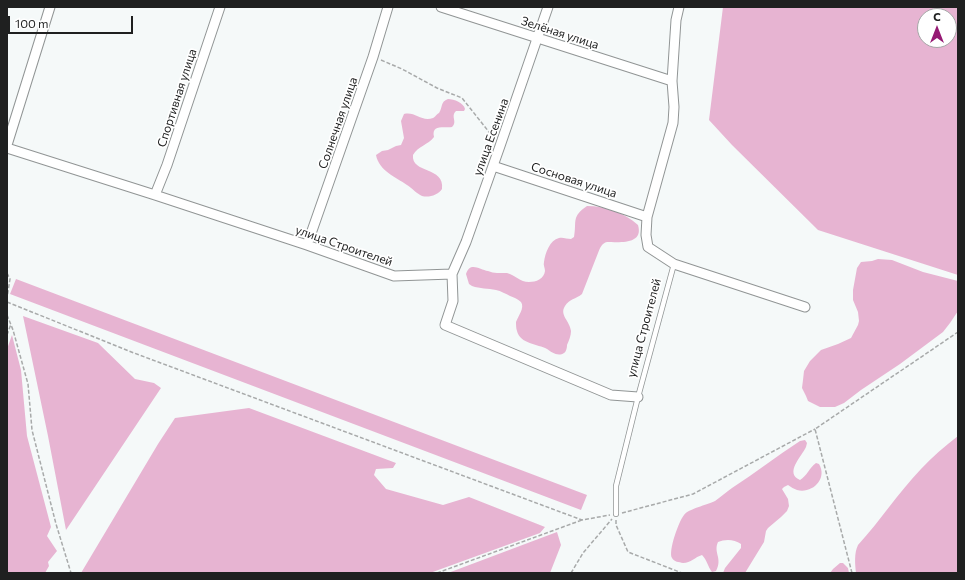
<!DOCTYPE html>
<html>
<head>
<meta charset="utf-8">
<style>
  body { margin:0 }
  #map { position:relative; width:965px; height:580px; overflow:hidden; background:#f5f9f9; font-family:Commissioner,sans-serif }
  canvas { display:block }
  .frame { position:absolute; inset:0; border:8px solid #1f2020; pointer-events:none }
  .north { position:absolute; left:917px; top:8px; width:40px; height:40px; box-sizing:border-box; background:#fff; border:1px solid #a5a6a6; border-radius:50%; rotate:0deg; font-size:11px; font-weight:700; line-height:16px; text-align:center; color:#1f2020 }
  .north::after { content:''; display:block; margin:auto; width:14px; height:18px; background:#961a74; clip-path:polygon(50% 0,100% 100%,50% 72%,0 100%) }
  .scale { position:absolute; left:8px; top:16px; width:125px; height:18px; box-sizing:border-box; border:2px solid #1f2020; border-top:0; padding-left:5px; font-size:12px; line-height:14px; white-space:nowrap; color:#1f2020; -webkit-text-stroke:3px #fff; paint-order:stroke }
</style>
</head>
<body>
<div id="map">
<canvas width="965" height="580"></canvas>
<div class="frame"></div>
<div class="north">С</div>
<div class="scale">100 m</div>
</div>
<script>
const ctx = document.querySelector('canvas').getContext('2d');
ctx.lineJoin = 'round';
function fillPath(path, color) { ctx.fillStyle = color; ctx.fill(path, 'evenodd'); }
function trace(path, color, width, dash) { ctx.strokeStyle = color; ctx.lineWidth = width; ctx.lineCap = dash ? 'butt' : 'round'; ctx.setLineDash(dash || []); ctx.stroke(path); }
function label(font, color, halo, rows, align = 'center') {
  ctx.font = font + ' Commissioner,sans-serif'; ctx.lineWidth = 3.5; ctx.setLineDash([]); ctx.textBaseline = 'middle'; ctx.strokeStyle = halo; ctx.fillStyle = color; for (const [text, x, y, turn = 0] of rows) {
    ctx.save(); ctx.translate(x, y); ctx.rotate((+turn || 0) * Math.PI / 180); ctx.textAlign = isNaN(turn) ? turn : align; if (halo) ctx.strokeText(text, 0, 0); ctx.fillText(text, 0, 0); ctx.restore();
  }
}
const green = new Path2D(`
  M723 7H958V275L818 230 732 145 709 120ZM925 16H949V40H925Z
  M448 99C454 99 464 103 465 109L464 111H456C450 116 458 122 452 127 444 128 431 124 434 137 428 145 418 146 413 155 411 174 445 166 442 189 438 195 429 198 422 196 417 194 412 188 407 185 396 177 379 171 376 155L382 151 388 150 396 146 401 145 404 138 401 121 404 114C415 111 421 122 433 118 434 118 438 113 439 113 443 107 440 102 448 99Z
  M587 206C605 206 625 213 638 225 644 245 619 242 607 242 602 243 600 248 598 253L582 294C576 299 569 299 565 306 559 315 570 321 571 331 571 336 569 340 567 345 567 348 566 352 564 353 558 357 551 352 547 349 538 344 520 344 517 331 516 329 516 324 516 322 518 316 525 308 521 302 518 299 513 297 510 296 506 294 501 291 496 290 488 288 480 289 472 286L469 284 466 274C470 261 480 270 488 271 491 272 494 273 497 273 500 273 504 273 507 273 515 275 520 282 529 282 536 282 544 279 545 271 545 268 543 265 544 262 545 253 550 240 559 238 563 237 567 239 571 239L574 237C577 221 571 217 587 206Z
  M878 259 892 260 923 272 958 281V311L950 323 943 332 900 364 861 390 844 403 835 407H820L808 401 806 396 802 388 803 380 804 371 810 361 821 350 838 344 851 338 858 325 859 321 858 312 853 300V290L857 268 861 262 872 261Z
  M16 279 587 495 581 510 10 294Z
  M23 316 98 343 135 379 154 383 161 388 66 530 48 436Z
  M12 335 21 370 27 436 51 527 47 536 57 551 48 562 49 566 45 573H7V349Z
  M249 408 396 463 393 468 376 469 374 475 386 489 443 505 469 497 545 527 540 533 430 573H81L158 444 175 418Z
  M958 436V573H856C855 564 854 553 858 545 880 521 898 493 921 469 932 457 945 446 958 436Z
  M805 440 807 443 806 447C802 456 784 473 800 480 807 476 809 468 816 463L819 464C828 479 812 494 797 490 794 489 791 487 788 485L784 487 782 489 788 499 789 506 787 511 781 517 768 528 766 531 764 542 745 573H723L725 568 741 548V544C734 539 725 539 718 542 713 553 723 558 716 571L712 572C708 567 707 560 702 555 695 557 691 563 683 563 679 562 674 562 672 558 668 551 679 521 684 515 688 509 707 505 715 501 721 497 726 492 732 488 755 473 777 456 800 441Z
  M557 532 561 545 550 573H448Z
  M840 563H843L848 568 849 573H830L833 569Z`);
const path = new Path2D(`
  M381 60 402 69 437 88 462 98 493 137
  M7 273 10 279 7 298
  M7 302 134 353 582 520 610 515
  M7 315 13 330 28 384 32 430 56 524 71 573
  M7 335 11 324
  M622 513 693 494 815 429
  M616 520V525L628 552 682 573
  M437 573 582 520
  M571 573 583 553 612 519
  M852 573 815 429 958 332`);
const lane = new Path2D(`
  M616 514V486L638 397 674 264`);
const street = new Path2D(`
  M441 7 672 81
  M679 7 676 20 672 81 674 107 673 123 647 217 646 235 648 247 674 264 805 307
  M7 145 50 7
  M7 148 155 195 307 245 394 276 452 274 453 301 445 325 611 395 638 397
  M493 166 647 217
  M155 195 167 165 220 7
  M307 245 373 57 388 7
  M452 274 466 242 500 146 548 7`);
const streetNames = [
  ["Зелёная улица",560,33,18],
  ["Спортивная улица",177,98,-72],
  ["Солнечная улица",338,123,-71],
  ["улица Есенина",491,137,-70],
  ["Сосновая улица",574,180,18],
  ["улица Строителей",344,246,19],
  ["улица Строителей",644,328,-75]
];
fillPath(green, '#e7b4d2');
trace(lane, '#919595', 6);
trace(street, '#919595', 11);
trace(path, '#a8aaaa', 1.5, [4, 2]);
trace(lane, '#fff', 4.5);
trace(street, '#fff', 9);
label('12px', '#1f2020', '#fff', streetNames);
</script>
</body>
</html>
